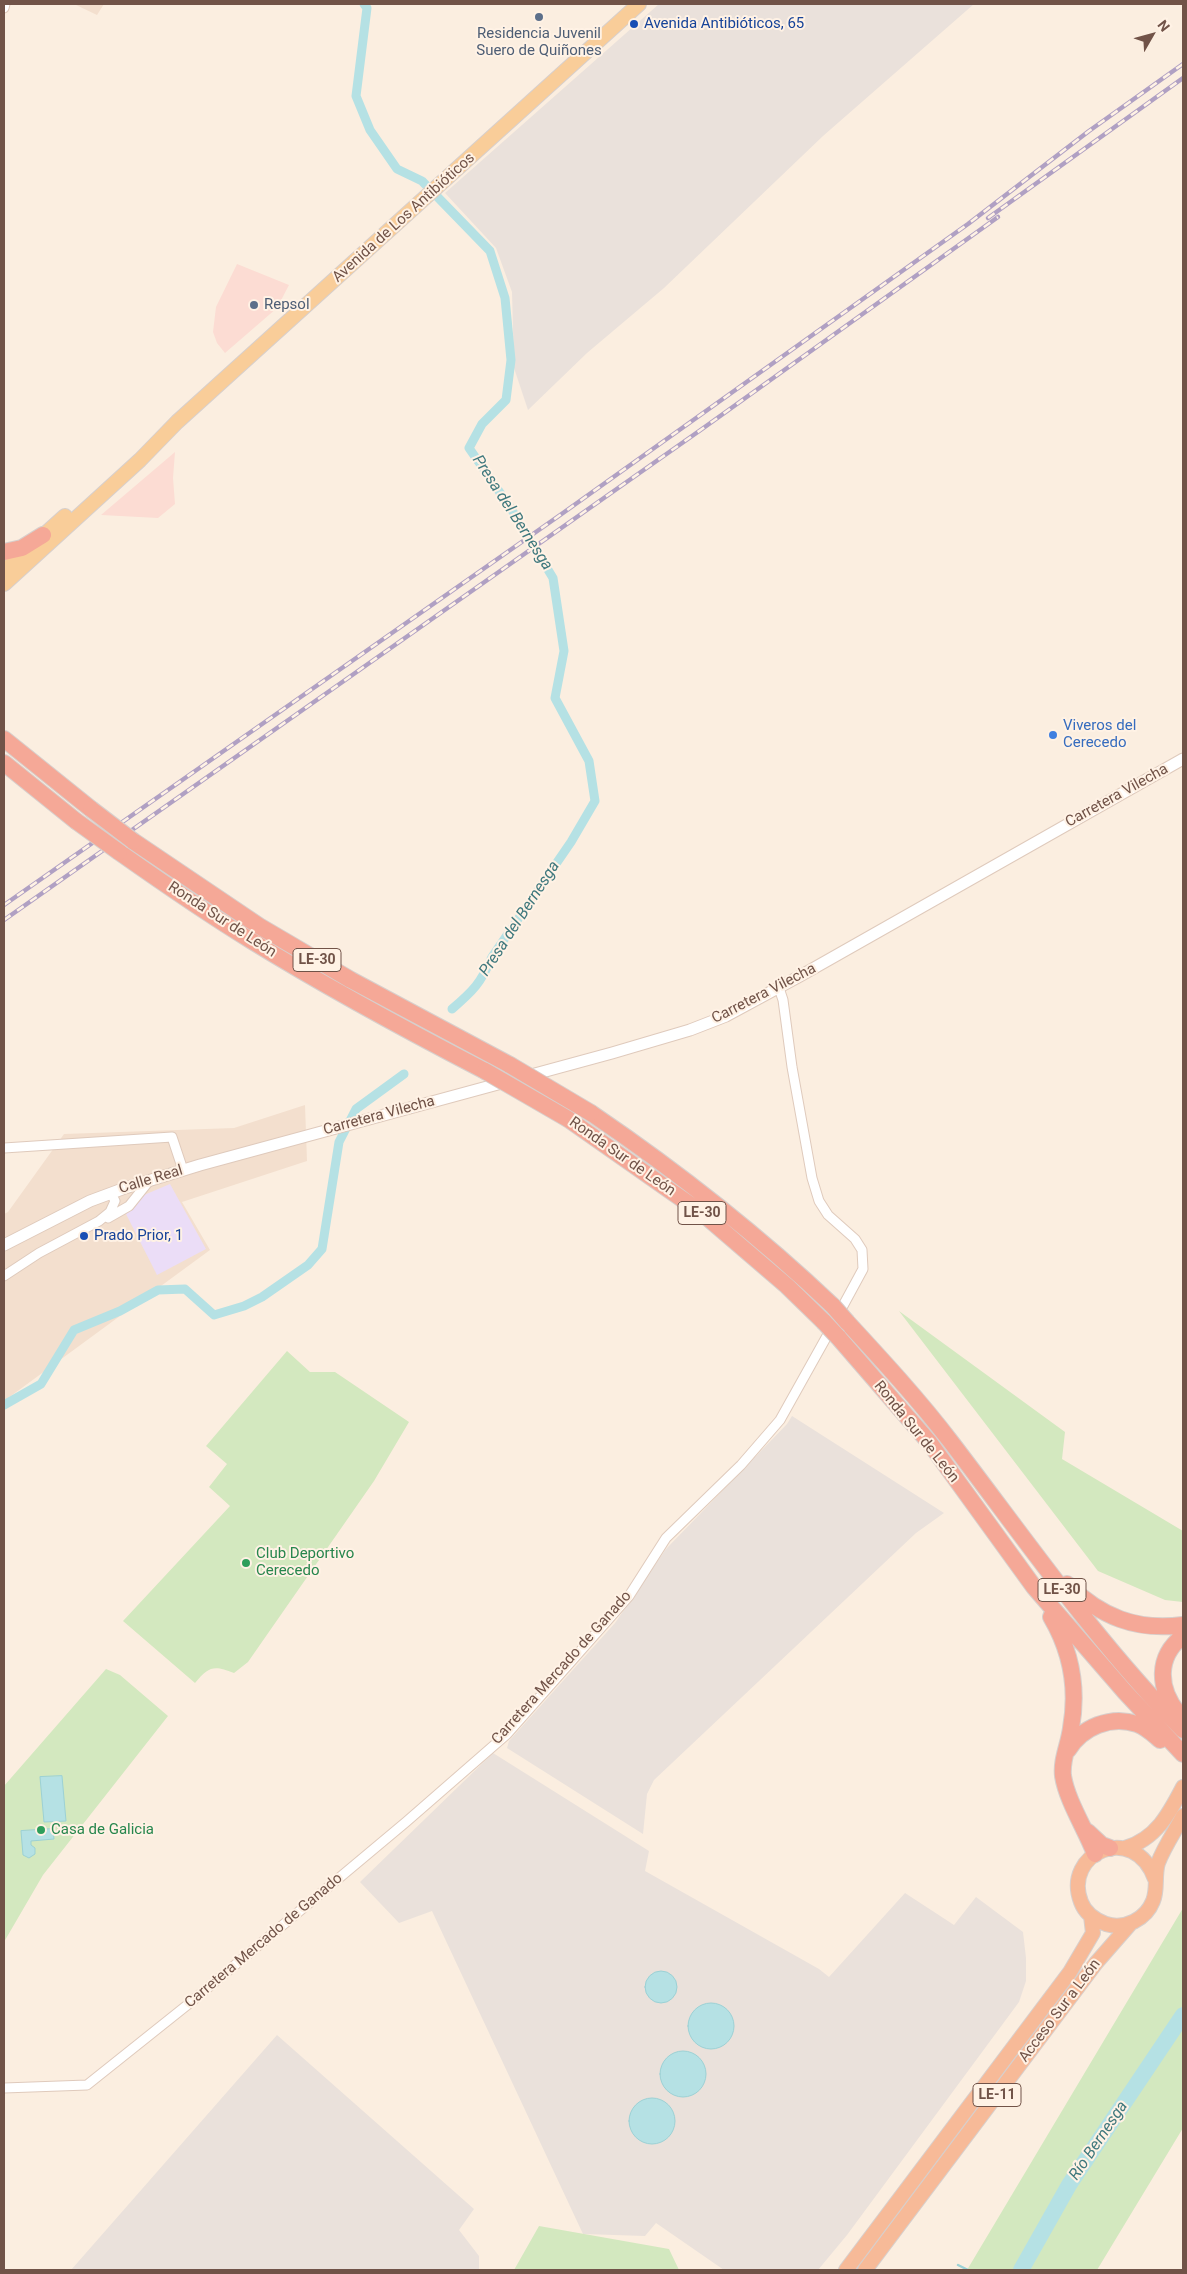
<!DOCTYPE html>
<html>
<head>
<meta charset="utf-8">
<style>
  body { margin:0 }
  #map { position:relative; width:1187px; height:2274px; overflow:hidden; background:#fbeee0; font-family:Roboto,sans-serif }
  canvas { display:block }
  .frame { position:absolute; inset:0; border:5px solid #715348; pointer-events:none }
  .north { position:absolute; left:1127px; top:10px; width:50px; height:50px; -webkit-text-stroke:4px #fff2e5; paint-order:stroke; rotate:52deg; font-size:14px; font-weight:700; line-height:20px; text-align:center; color:#715348 }
  .north::after { content:''; display:block; margin:auto; width:18px; height:22px; background:#715348; clip-path:polygon(50% 0,100% 100%,50% 72%,0 100%) }
</style>
</head>
<body>
<div id="map">
<canvas width="1187" height="2274"></canvas>
<div class="frame"></div>
<div class="north">N</div>
</div>
<script>
const ctx = document.querySelector('canvas').getContext('2d');
ctx.lineJoin = 'round';
function fillPath(path, color) { ctx.fillStyle = color; ctx.fill(path, 'evenodd'); }
function trace(path, color, width, dash) { ctx.strokeStyle = color; ctx.lineWidth = width; ctx.lineCap = dash ? 'butt' : 'round'; ctx.setLineDash(dash || []); ctx.stroke(path); }
function label(font, color, halo, rows, align = 'center') {
  ctx.font = font + ' Roboto,sans-serif'; ctx.lineWidth = 4; ctx.setLineDash([]); ctx.textBaseline = 'middle'; ctx.strokeStyle = halo; ctx.fillStyle = color; for (const [text, x, y, turn = 0] of rows) {
    ctx.save(); ctx.translate(x, y); ctx.rotate((+turn || 0) * Math.PI / 180); ctx.textAlign = isNaN(turn) ? turn : align; if (halo) ctx.strokeText(text, 0, 0); ctx.fillText(text, 0, 0); ctx.restore();
  }
}
const residential = new Path2D(`
  M74 4H104L97 15Z
  M305 1105 307 1161 182 1202 210 1250 4 1401V1214L8 1212 64 1134 234 1128Z`);
const commercial = new Path2D(`
  M237 264 289 285 277 308 225 353 217 343 213 332 216 307Z
  M175 452 173 478 175 504 158 518 101 515Z`);
const industrial = new Path2D(`
  M659 4H974L823 136 664 288 587 353 528 410 514 368 512 292 496 248 445 193Z
  M792 1416 944 1513 916 1533 654 1780 647 1794 643 1834 507 1748 509 1741 615 1623 666 1549 787 1424Z
  M493 1753 649 1851 645 1871 819 1969 829 1977 905 1893 954 1925 976 1897 1023 1932 1026 1958V1981L1019 2002 847 2235 818 2270H724L656 2223 645 2236 583 2234 432 1911 399 1923 360 1882Z
  M277 2035 474 2209 459 2230 479 2256V2270H71Z`);
const education = new Path2D(`
  M170 1184 206 1249 157 1275 126 1214 144 1195Z`);
const green = new Path2D(`
  M899 1311 1065 1432 1062 1459 1183 1531V1602L1165 1600 1098 1571Z
  M287 1351 310 1372H335L409 1422 374 1481 248 1662 234 1673C214 1665 209 1666 195 1683L123 1621 230 1506 209 1487 227 1464 206 1446Z
  M106 1669 120 1675 168 1716 43 1875 4 1942V1786Z
  M1183 1908V2128L1097 2270H967Z
  M539 2226 669 2249 679 2270H514Z`);
const water = new Path2D(`
  M62 1776 66 1821 44 1822 40 1777Z
  M53 1829 54 1839 31 1841V1845L35 1848V1854L29 1858 23 1855 21 1831Z
  M645 1987a16 16 0 1 1 32 0a16 16 0 1 1-32 0Z
  M688 2026a23 23 0 1 1 46 0a23 23 0 1 1-46 0Z
  M660 2074a23 23 0 1 1 46 0a23 23 0 1 1-46 0Z
  M629 2121a23 23 0 1 1 46 0a23 23 0 1 1-46 0Z`);
const stream = new Path2D(`
  M958 2265 968 2270`);
const canal = new Path2D(`
  M364 4 367 8 356 96 370 130 397 169 422 181 490 251 505 298 511 360 506 400 482 424 469 448 510 507 553 578 564 651 555 698 589 761 595 801 571 842 492 957C481 983 473 991 452 1009
  M4 1405 41 1384 74 1330 120 1311 158 1290 185 1289 214 1315 244 1306 262 1297 308 1265 322 1249 339 1142 356 1109 404 1074`);
const river = new Path2D(`
  M1021 2270 1069 2185 1183 2015`);
const minor = new Path2D(`
  M4 8 5 4
  M779 988 783 1000 792 1067 812 1178 819 1201 828 1215 855 1239 862 1250 863 1269 838 1315
  M4 1148 172 1137 183 1170
  M108 1218 129 1206 149 1181
  M4 1276 39 1253 99 1221 110 1212 115 1201 111 1193
  M4 2088 87 2085 186 2006 406 1822 507 1734 629 1596 666 1538 741 1465 780 1420 832 1327`);
const tertiary = new Path2D(`
  M4 1245 90 1201 125 1188 200 1165 612 1053 690 1030 726 1016 800 976 1183 759`);
const primary = new Path2D(`
  M4 571 65 516
  M4 584 140 460 177 422 639 4`);
const trunk = new Path2D(`
  M1125 1848C1156 1839 1169 1814 1183 1787
  M1155 1879C1134 1821 1062 1853 1081 1902 1085 1913 1095 1920 1106 1924 1125 1930 1146 1919 1153 1901 1158 1889 1154 1876 1158 1863 1164 1847 1175 1831 1183 1816
  M846 2270 1070 1972 1093 1933 1091 1916
  M865 2270 1096 1963 1131 1923`);
const motorway = new Path2D(`
  M4 552 22 548 43 535
  M4 739 91 809
  M4 763 76 821
  M133 841 259 926 351 980 510 1065
  M119 852C163 883 206 913 252 941 328 988 406 1030 485 1071
  M591 1113C678 1172 756 1233 833 1306
  M568 1119 702 1213 787 1286 824 1322
  M847 1322C883 1361 919 1400 951 1442 1026 1540 1096 1642 1183 1730
  M838 1337 929 1442 1034 1587 1125 1692 1183 1754
  M1067 1584C1101 1617 1136 1631 1183 1625
  M1051 1617C1071 1651 1078 1689 1071 1728 1069 1744 1061 1760 1063 1776 1067 1801 1086 1830 1095 1854
  M1178 1713C1158 1688 1156 1657 1183 1636
  M1068 1750C1082 1727 1111 1715 1137 1724 1146 1727 1153 1734 1160 1740
  M1088 1832 1102 1845 1110 1848`);
const rail = new Path2D(`
  M988 218 1183 78
  M4 905 563 513 968 224 1089 131 1183 64
  M4 920 702 429 998 217`);
const motorwayBridge = new Path2D(`
  M91 809 133 841
  M76 821 119 852
  M510 1065 591 1113
  M485 1071 568 1119
  M833 1306 847 1322
  M824 1322 838 1337`);
const markers = [
  [539,17,5,"#5c6f8a"],
  [634,24,5,"#1a4fb4"],
  [254,305,5,"#5c6f8a"],
  [1053,735,5,"#3f7fe0"],
  [84,1236,5,"#1a4fb4"],
  [246,1563,5,"#2e9e5b"],
  [41,1830,5,"#2e9e5b"]
];
const shields = [
  [317,960,48],
  [702,1213,48],
  [1062,1590,48],
  [997,2095,48]
];
const shieldNames = [
  ["LE-30",317,960],
  ["LE-30",702,1213],
  ["LE-30",1062,1590],
  ["LE-11",997,2095]
];
const transitNames = [
  ["Avenida Antibióticos, 65",644,24],
  ["Prado Prior, 1",94,1236]
];
const serviceNames = [
  ["Residencia Juvenil",539,34],
  ["Suero de Quiñones",539,51],
  ["Repsol",264,305,"left"]
];
const streetNames = [
  ["Avenida de Los Antibióticos",404,218,-42],
  ["Carretera Vilecha",1117,796,-29],
  ["Ronda Sur de León",222,920,33],
  ["Carretera Vilecha",764,994,-27],
  ["Carretera Vilecha",379,1116,-15],
  ["Ronda Sur de León",622,1157,35],
  ["Calle Real",151,1180,-17],
  ["Ronda Sur de León",916,1432,51],
  ["Carretera Mercado de Ganado",562,1668,-48],
  ["Carretera Mercado de Ganado",264,1941,-40],
  ["Acceso Sur a León",1060,2011,-53]
];
const shopNames = [
  ["Viveros del",1063,726],
  ["Cerecedo",1063,743]
];
const leisureNames = [
  ["Club Deportivo",256,1554],
  ["Cerecedo",256,1571],
  ["Casa de Galicia",51,1830]
];
const waterNames = [
  ["Presa del Bernesga",512,513,57],
  ["Presa del Bernesga",520,919,-57],
  ["Río Bernesga",1099,2141,-56]
];
fillPath(residential, '#f3dfce');
fillPath(commercial, '#fcdcd3');
fillPath(industrial, '#eae1db');
fillPath(education, '#ebddf7');
fillPath(green, '#d3e8bf');
fillPath(water, '#b5e1e4');
trace(water, '#9cd1d5', 1);
trace(stream, '#9cd1d5', 2.5);
trace(canal, '#b5e1e4', 9);
trace(river, '#b5e1e4', 16);
trace(minor, '#dfcabc', 11);
trace(tertiary, '#dfcabc', 13);
trace(primary, '#d7cfcc', 16);
trace(trunk, '#d7cfcc', 16);
trace(motorway, '#d7cfcc', 18);
trace(minor, '#fff', 9);
trace(tertiary, '#fff', 11);
trace(primary, '#f9cd99', 14);
trace(trunk, '#f7ba98', 14);
trace(motorway, '#f5a897', 16);
trace(rail, '#b0a0c3', 4.5);
trace(rail, '#fff2e5', 2.5, [8]);
trace(motorwayBridge, '#d7cfcc', 18, []);
trace(motorwayBridge, '#f5a897', 16);
for (const [x, y, r, color] of markers) { const dot = new Path2D(); dot.arc(x, y, r, 0, 2 * Math.PI); ctx.fillStyle = color; ctx.fill(dot); trace(dot, '#fff2e5', 2); }
for (const [x, y, w] of shields) { const box = new Path2D(); box.roundRect(x - w / 2, y - 11.5, w, 23, 4); ctx.fillStyle = '#fff2e5'; ctx.fill(box); trace(box, '#715348', 1); }
label('bold 14px', '#715348', null, shieldNames);
label('15px', '#164399', '#fff2e5', transitNames, 'left');
label('15px', '#4e5e75', '#fff2e5', serviceNames);
label('15px', '#715348', '#fff2e5', streetNames);
label('15px', '#366cbe', '#fff2e5', shopNames, 'left');
label('15px', '#27864d', '#fff2e5', leisureNames, 'left');
label('italic 16px', '#3f787d', '#fff2e5', waterNames);
</script>
</body>
</html>
